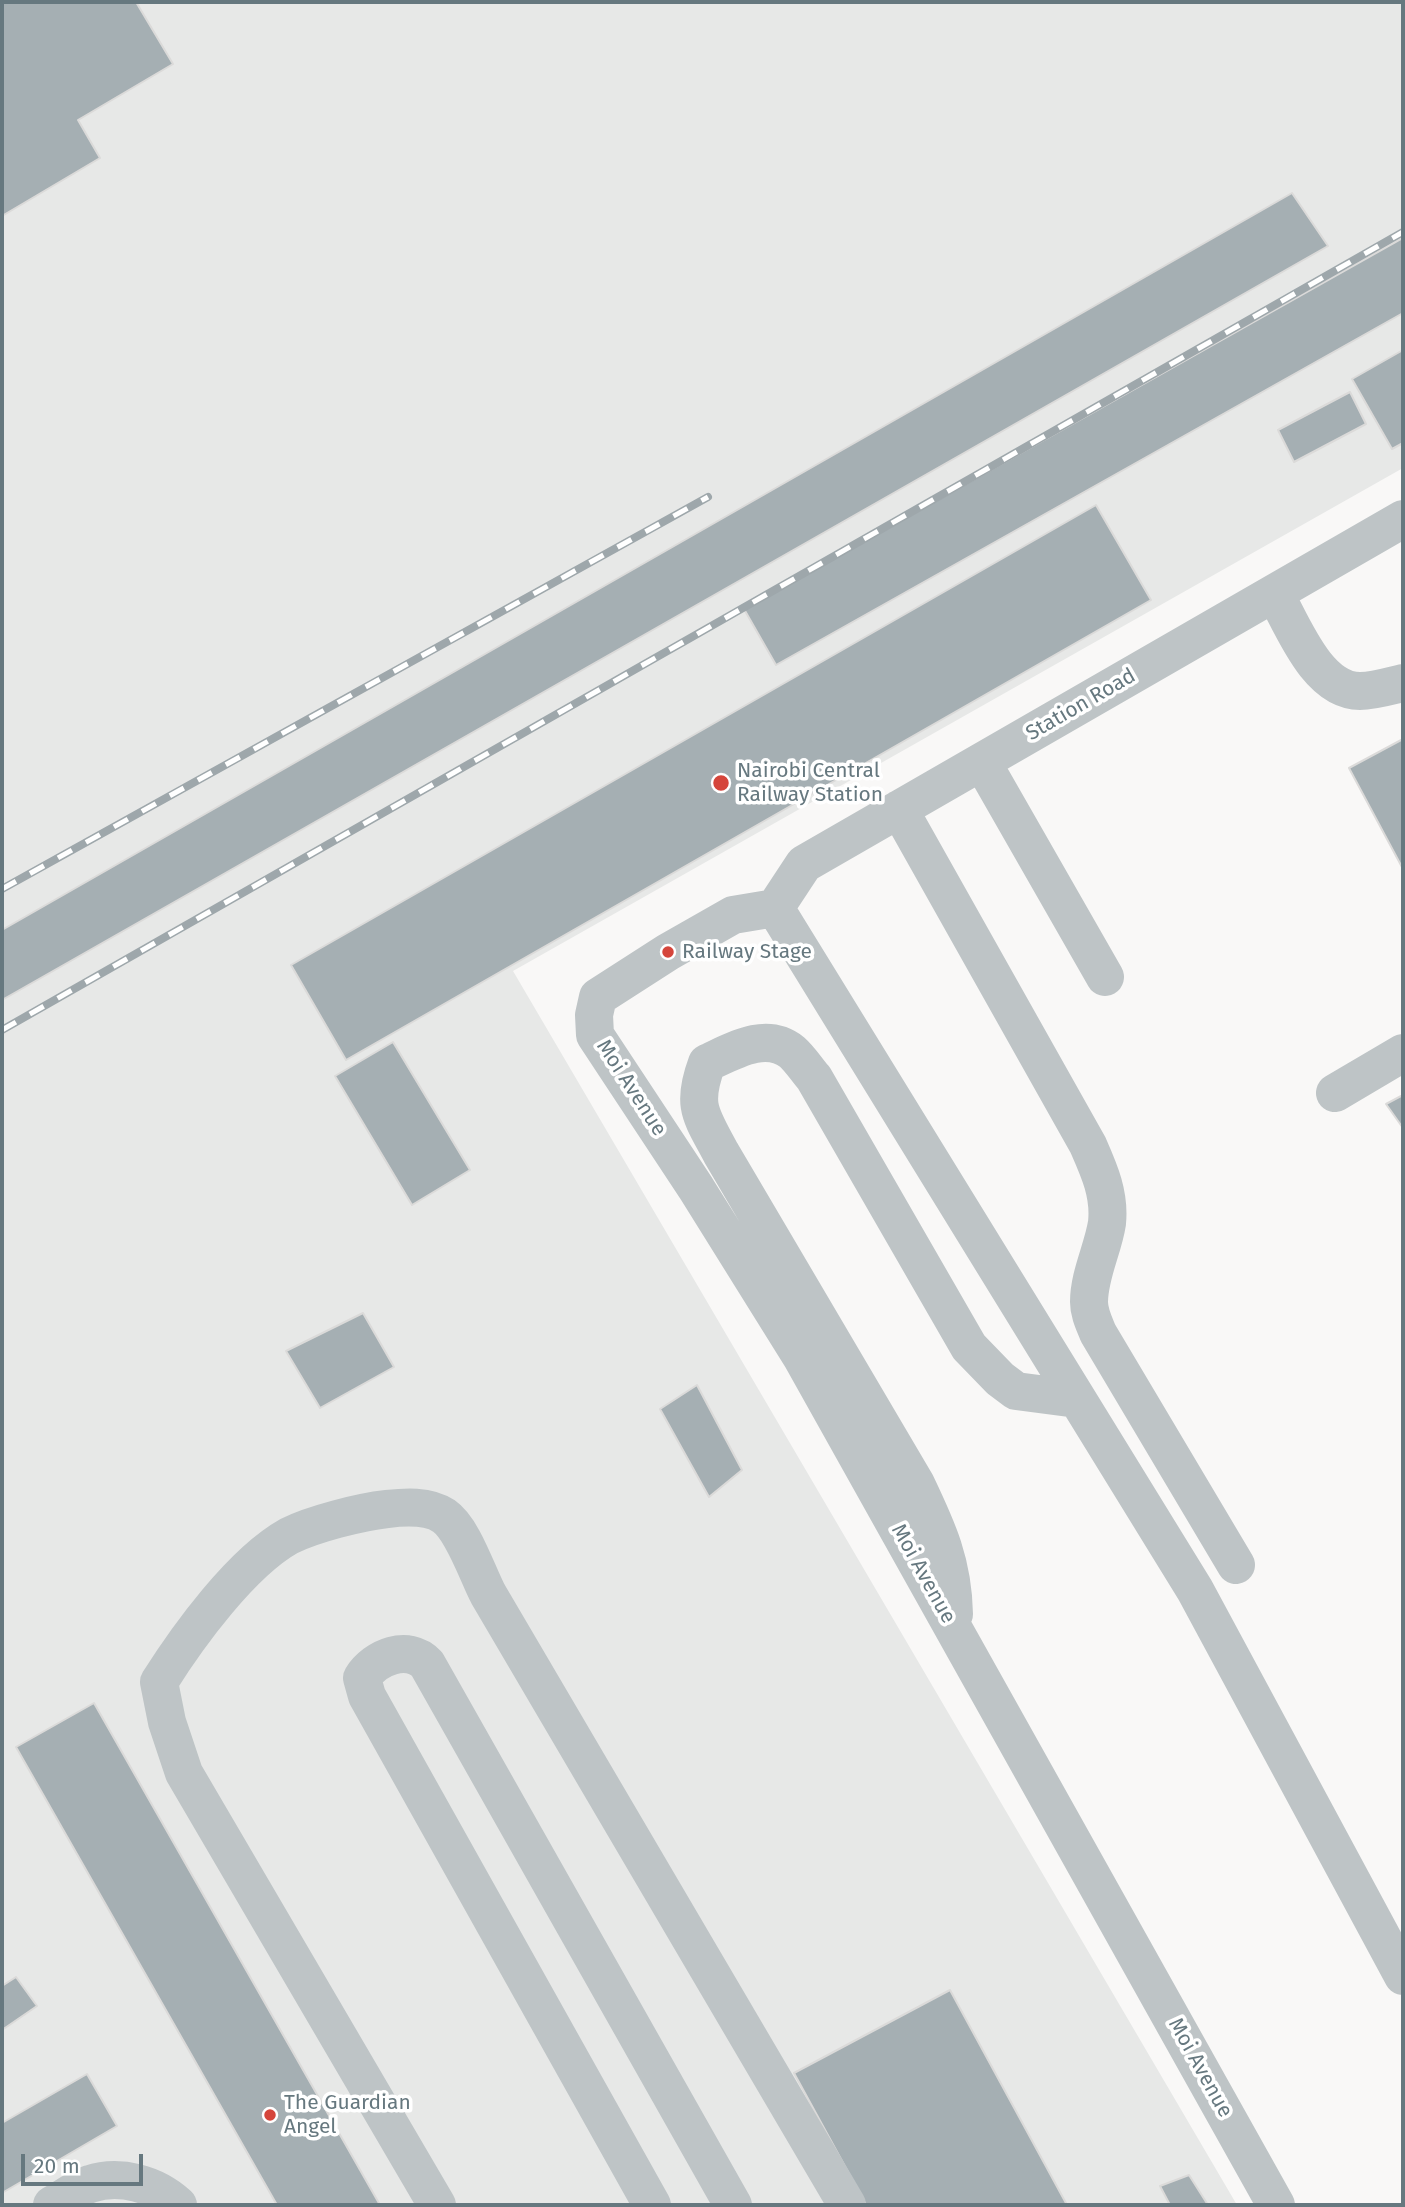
<!DOCTYPE html>
<html>
<head>
<meta charset="utf-8">
<style>
  body { margin:0 }
  #map { position:relative; width:1405px; height:2207px; overflow:hidden; background:#f9f8f7; font-family:"Fira Sans",sans-serif }
  canvas { display:block }
  .frame { position:absolute; inset:0; border:4px solid #66787f; pointer-events:none }
  .scale { position:absolute; left:21px; top:2154px; width:122px; height:32px; box-sizing:border-box; border:4px solid #66787f; border-top:0; padding-left:9px; font-size:21px; line-height:24px; white-space:nowrap; color:#66787f; -webkit-text-stroke:5px #fff; paint-order:stroke }
</style>
</head>
<body>
<div id="map">
<canvas width="1405" height="2207"></canvas>
<div class="frame"></div>
<div class="scale">20 m</div>
</div>
<script>
const ctx = document.querySelector('canvas').getContext('2d');
ctx.lineJoin = 'round';
function fillPath(path, color) { ctx.fillStyle = color; ctx.fill(path, 'evenodd'); }
function trace(path, color, width, dash) { ctx.strokeStyle = color; ctx.lineWidth = width; ctx.lineCap = dash ? 'butt' : 'round'; ctx.setLineDash(dash || []); ctx.stroke(path); }
function label(font, color, halo, rows, align = 'center') {
  ctx.font = font + ' "Fira Sans",sans-serif'; ctx.lineWidth = 7; ctx.setLineDash([]); ctx.textBaseline = 'middle'; ctx.strokeStyle = halo; ctx.fillStyle = color; for (const [text, x, y, turn = 0] of rows) {
    ctx.save(); ctx.translate(x, y); ctx.rotate((+turn || 0) * Math.PI / 180); ctx.textAlign = isNaN(turn) ? turn : align; if (halo) ctx.strokeText(text, 0, 0); ctx.fillText(text, 0, 0); ctx.restore();
  }
}
const built = new Path2D(`
  M2 2H1403V468L513 971 1237 2205H2Z`);
const building = new Path2D(`
  M2 2H136L173 64 78 120 100 158 2 216Z
  M1292 193 1328 246 2 1000V930Z
  M1403 238V313L776 665 744 609Z
  M1403 350V443L1392 449 1352 379Z
  M1350 392 1366 424 1294 462 1278 430Z
  M1096 505 1151 600 346 1060 291 965Z
  M1403 739V869L1349 768Z
  M393 1042 470 1170 412 1205 335 1076Z
  M1403 1095V1128L1386 1104Z
  M363 1313 394 1367 320 1408 286 1351Z
  M697 1385 742 1470 709 1497 660 1409Z
  M94 1703 380 2205H277L16 1747Z
  M16 1977 37 2006 2 2030V1986Z
  M950 1990 1067 2205H866L794 2073Z
  M87 2074 117 2126 2 2193V2123Z
  M1189 2175 1208 2205H1170L1160 2186Z`);
const minor = new Path2D(`
  M1275 594C1293 626 1317 691 1360 691 1374 691 1390 686 1403 683
  M982 762 1105 977
  M899 809 1088 1145C1099 1170 1110 1194 1107 1223 1103 1249 1089 1275 1089 1302 1089 1313 1094 1323 1098 1333L1236 1565
  M775 908 733 915 668 952 598 997 594 1015 595 1035 696 1188 802 1358 1276 2205
  M775 908 1195 1590 1403 1976
  M775 908 804 864 1403 519
  M1335 1093 1403 1053
  M954 1614C953 1563 938 1530 916 1484L721 1153C701 1115 691 1106 707 1063 733 1051 766 1031 792 1052 800 1059 807 1070 814 1078L969 1347 1000 1379 1016 1391 1077 1399
  M52 2205C64 2198 77 2188 90 2184 120 2174 155 2184 178 2205
  M437 2205 184 1773 167 1722 159 1682C188 1636 241 1563 289 1536 313 1524 360 1512 387 1509 404 1507 428 1505 444 1516 463 1529 477 1573 488 1594L847 2205
  M652 2205 367 1696 362 1678C375 1657 408 1644 427 1664L733 2205`);
const rail = new Path2D(`
  M2 889 708 497
  M2 1030 1403 232`);
const markers = [
  [721,783,9,"#d5453b"],
  [668,952,7,"#d5453b"],
  [270,2115,7,"#d5453b"]
];
const streetNames = [
  ["Station Road",1081,705,-30],
  ["Moi Avenue",631,1088,57],
  ["Moi Avenue",923,1574,61],
  ["Moi Avenue",1200,2068,61]
];
const poiNames = [
  ["Nairobi Central",737,771],
  ["Railway Station",737,795],
  ["Railway Stage",682,952],
  ["The Guardian",284,2103],
  ["Angel",284,2127]
];
fillPath(built, '#e7e8e7');
fillPath(building, '#a5afb3');
trace(building, '#dbdad9', 2);
trace(minor, '#bec4c6', 38);
trace(rail, '#9ea7ab', 8);
trace(rail, '#fff', 5, [16]);
for (const [x, y, r, color] of markers) { const dot = new Path2D(); dot.arc(x, y, r, 0, 2 * Math.PI); ctx.fillStyle = color; ctx.fill(dot); trace(dot, '#fff', 2.5); }
label('21px', '#66787f', '#fff', streetNames);
label('21px', '#66787f', '#fff', poiNames, 'left');
</script>
</body>
</html>
